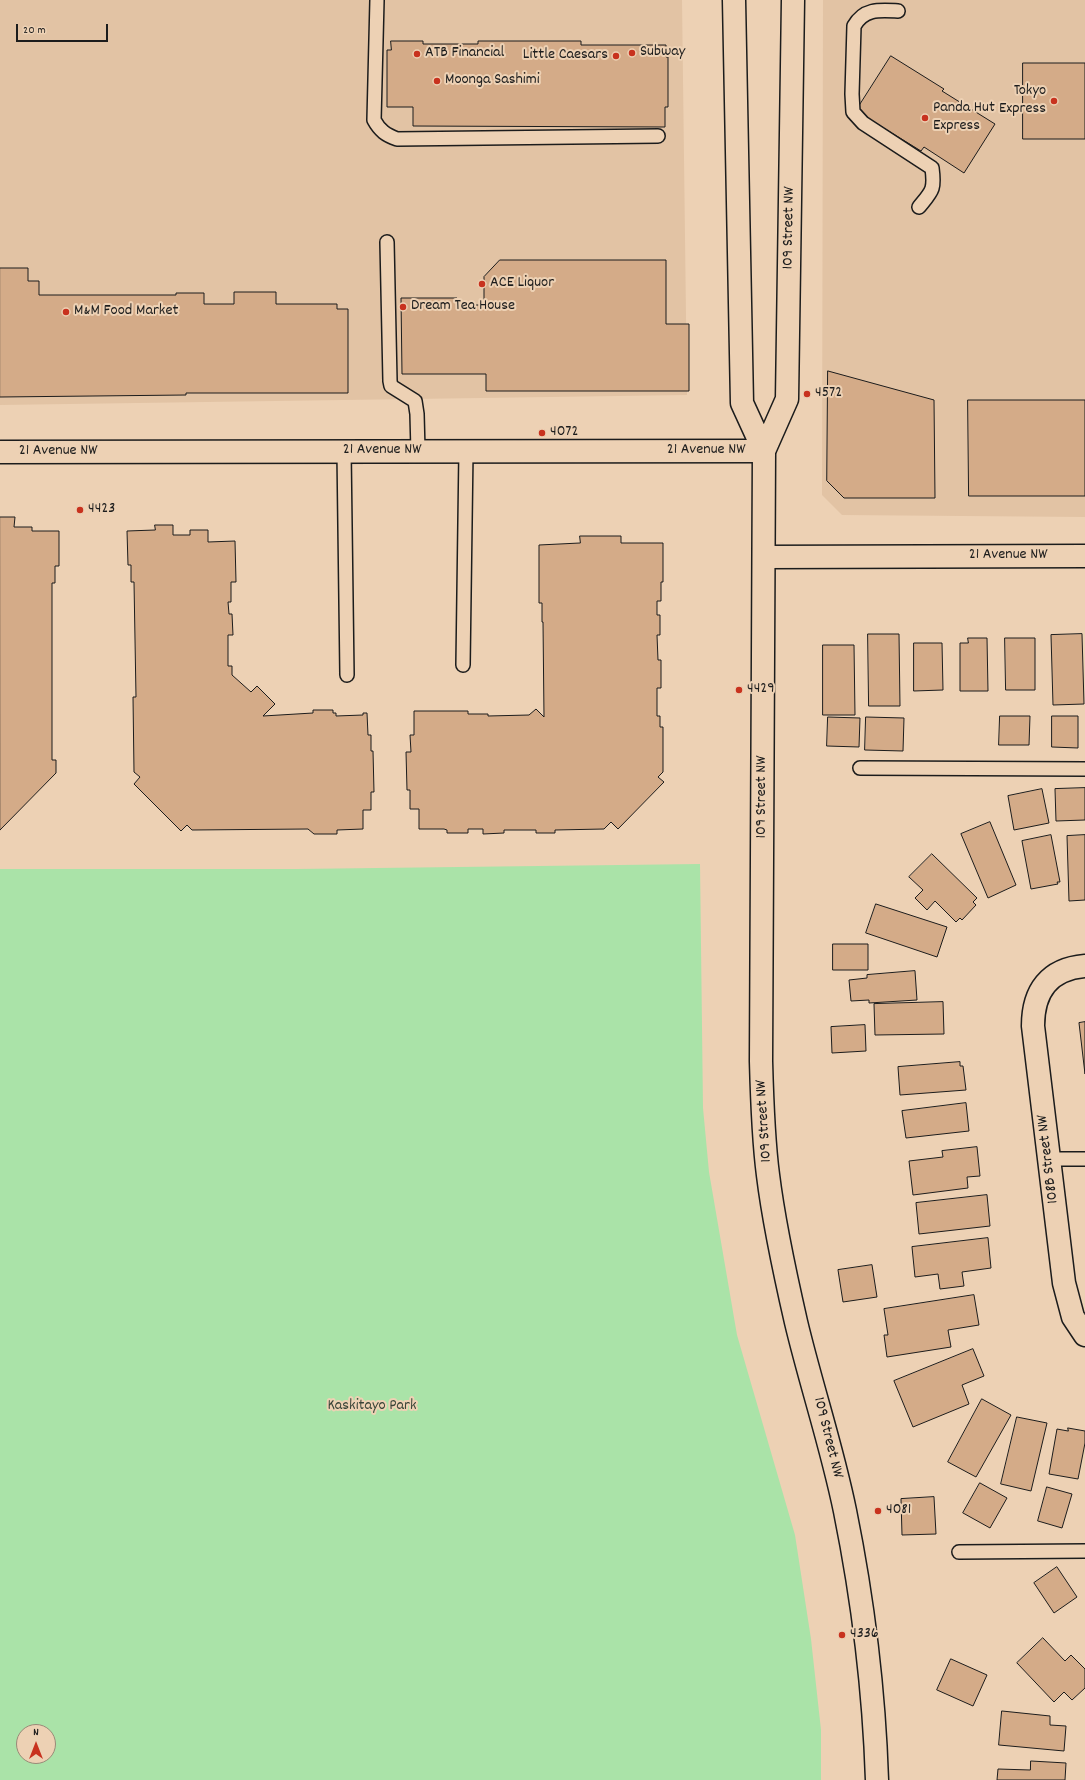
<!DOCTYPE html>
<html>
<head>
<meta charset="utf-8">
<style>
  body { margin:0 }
  #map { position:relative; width:1085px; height:1780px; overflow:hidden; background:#edd1b4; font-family:Dekko,sans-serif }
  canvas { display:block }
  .north { position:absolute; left:16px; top:1724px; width:40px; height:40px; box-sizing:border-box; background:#edd1b4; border:1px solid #998977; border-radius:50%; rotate:0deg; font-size:11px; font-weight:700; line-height:16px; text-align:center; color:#1c1c1c }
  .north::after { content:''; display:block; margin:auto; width:14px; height:18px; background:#c8321e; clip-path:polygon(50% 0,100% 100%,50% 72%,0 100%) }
  .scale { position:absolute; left:16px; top:24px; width:92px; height:18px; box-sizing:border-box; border:2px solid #1c1c1c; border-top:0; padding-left:5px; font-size:12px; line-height:14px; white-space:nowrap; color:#1c1c1c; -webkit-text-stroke:3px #edd1b4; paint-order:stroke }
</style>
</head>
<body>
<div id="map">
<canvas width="1085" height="1780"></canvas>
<div class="north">N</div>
<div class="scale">20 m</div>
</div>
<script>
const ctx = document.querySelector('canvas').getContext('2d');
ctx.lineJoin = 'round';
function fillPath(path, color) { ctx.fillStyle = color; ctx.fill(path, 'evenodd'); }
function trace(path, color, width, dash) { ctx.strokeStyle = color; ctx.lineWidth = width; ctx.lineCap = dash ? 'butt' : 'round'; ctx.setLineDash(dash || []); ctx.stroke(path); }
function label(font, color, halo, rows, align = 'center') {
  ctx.font = font + ' Dekko,sans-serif'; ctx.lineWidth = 4; ctx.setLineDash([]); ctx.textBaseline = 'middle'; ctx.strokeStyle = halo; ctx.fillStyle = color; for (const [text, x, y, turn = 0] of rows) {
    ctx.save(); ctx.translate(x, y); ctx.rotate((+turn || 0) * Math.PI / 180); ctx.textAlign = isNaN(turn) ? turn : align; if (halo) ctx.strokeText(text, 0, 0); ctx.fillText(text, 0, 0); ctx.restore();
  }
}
const built = new Path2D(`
  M0 0H682L687 395 0 405Z
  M823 0H1085V517L842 515 822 495Z`);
const green = new Path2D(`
  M700 864 703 1108 709 1172 737 1335 795 1535 811 1639 821 1730V1780H0V869H296ZM24 1732H48V1756H24Z`);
const building = new Path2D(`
  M391 41H423V44H478V41H581V45H666V57H668V107H665V127L413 126V107H387V50H391Z
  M891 56 944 89 942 91 995 124 964 173 924 147 921 151 856 111Z
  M1023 63H1085V139H1023Z
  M500 260H666V324H689V391H486V374H402L401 298H457V305H484V277Z
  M0 268H28V281H39V295H176V293H204V304H234V292H276V304H337V309H348V393H186V395L0 397Z
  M828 371 934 400 935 498H844L827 481Z
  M968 400H1085V496H969Z
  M0 517H15L14 527H32V531H59V566H55V583H52V760H56V773L0 830Z
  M155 525H173V535H190V530H208V542L235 541 236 582H231V602H228L229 614H232L233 635H228V666H232V675L251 692 257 686 275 704 263 716 313 713V710H333V713H336V716L363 715V713H367L368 735H371V751H373L374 792H371V810H363V829L337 830V834H314L308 829 192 830 187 825 181 831 134 784 140 777 134 772 133 697H136L134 582H131V565H128L127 531 155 530Z
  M580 536H621V543H663V582H661V601H657V615H660V635H657L658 660H661V688H657V716H660V727H663V772L658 777 664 782 618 829 611 822 604 829 555 830V833H536V830H504V833L483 834V829H468V833H447V830L444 829H419V809H410V790H407L406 752H411L410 735H414V711H468V714H488V716L529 715 536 709 544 717 543 622H542V603H539V545L580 543Z
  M868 634H899L900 706H869Z
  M1082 634 1084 704 1053 705 1051 635Z
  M968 638H987L988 691H960V643H968Z
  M1005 638H1035V690H1006Z
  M914 643H942L943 690 914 691Z
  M823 645H854L855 715H823Z
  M1000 716H1030L1029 745H999Z
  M1052 716H1078V748L1052 747Z
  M828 717 860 718 859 747 827 746Z
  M866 717 904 718 903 751 865 750Z
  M1085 788V820L1056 821 1055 789Z
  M1042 789 1049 823 1014 830 1008 796Z
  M990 822 1016 885 988 898 961 834Z
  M1051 835 1060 882H1057L1058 884 1031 889 1022 841Z
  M1085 835V900L1069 901 1067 836Z
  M932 854 977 898 973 902 976 905 962 920 960 918 956 922 935 901 927 910 915 898 923 890 909 877Z
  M876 904 947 927 937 957 866 933Z
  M833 944H868V970H833Z
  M915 971 917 1000 869 1003V1000L851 1001 849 980 867 978V975Z
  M943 1002 944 1034 875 1035 874 1004Z
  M1085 1022V1074L1079 1023Z
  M865 1025 866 1051 832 1053 831 1027Z
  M960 1062V1066H963L966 1090 900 1095 898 1067Z
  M966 1103 969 1131 906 1138 902 1111Z
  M977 1147 980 1176 967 1177 968 1188 913 1195 909 1161 943 1157 942 1151Z
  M987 1195 990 1226 919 1234 916 1203Z
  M988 1238 991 1268 962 1272 964 1286 940 1289 938 1274 915 1277 912 1247Z
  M872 1265 877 1297 843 1302 838 1270Z
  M974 1295 979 1325 948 1330 951 1347 887 1357 884 1335H888L884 1309Z
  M973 1349 984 1376 962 1385 969 1404 913 1427 894 1381Z
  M982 1399 1011 1415 976 1477 948 1462Z
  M1017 1417 1047 1423 1031 1491 1001 1484Z
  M1068 1428 1085 1431V1443L1078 1479 1049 1474 1057 1429 1068 1431Z
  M980 1483 1007 1498 990 1528 963 1513Z
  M1047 1487 1072 1494 1062 1528 1038 1521Z
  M934 1497 936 1534 902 1535 901 1499Z
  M1057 1567 1077 1597 1054 1613 1034 1583Z
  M1043 1638 1065 1661 1071 1655 1085 1669V1688L1072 1700 1064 1692 1054 1702 1017 1663Z
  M951 1659 987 1675 973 1706 937 1690Z
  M1002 1711 1050 1716V1725L1066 1726 1064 1751 999 1745Z
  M1031 1761 1066 1763 1065 1780H997L998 1769 1030 1770Z`);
const lane = new Path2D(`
  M377 0 374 120C380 131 386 135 397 139L658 136
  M898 11C880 10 864 8 854 26L852 94 853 112 863 123 932 168C935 190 932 191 919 207
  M387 242 390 381 391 386 415 401 417 414 418 451
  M344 451 347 675
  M463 665 466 451
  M860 768 1085 769
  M1049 1159H1085
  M959 1552 1085 1551`);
const street = new Path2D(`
  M0 452 764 451
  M1085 966C1049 969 1033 991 1033 1026L1064 1283 1073 1317 1085 1335`);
const secondary = new Path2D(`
  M734 0 742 403 764 451
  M793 0 787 399 764 451 761 1061C762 1099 763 1137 768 1175 774 1224 785 1274 796 1322 811 1385 832 1447 845 1511 863 1600 874 1689 877 1780
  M764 557 1085 556`);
const markers = [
  [632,53,4,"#c8321e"],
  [417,54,4,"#c8321e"],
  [616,56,4,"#c8321e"],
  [437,81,4,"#c8321e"],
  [1054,101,4,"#c8321e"],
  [925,118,4,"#c8321e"],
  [482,284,4,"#c8321e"],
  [403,307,4,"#c8321e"],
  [66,312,4,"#c8321e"],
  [807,394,4,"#c8321e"],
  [542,433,4,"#c8321e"],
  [80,510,4,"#c8321e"],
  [739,690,4,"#c8321e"],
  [878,1511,4,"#c8321e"],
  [842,1635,4,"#c8321e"]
];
const poiNames = [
  ["Subway",640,53],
  ["ATB Financial",425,54],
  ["Little Caesars",608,56,"right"],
  ["Moonga Sashimi",445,81],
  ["Tokyo",1046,92,"right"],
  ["Express",1046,110,"right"],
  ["Panda Hut",933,109],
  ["Express",933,127],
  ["ACE Liquor",490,284],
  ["Dream Tea House",411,307],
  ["M&M Food Market",74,312],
  ["4572",815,394],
  ["4072",550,433],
  ["4423",88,510],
  ["4429",747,690],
  ["4081",886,1511],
  ["4336",850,1635]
];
const streetNames = [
  ["109 Street NW",790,228,-89],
  ["21 Avenue NW",382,451],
  ["21 Avenue NW",706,451],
  ["21 Avenue NW",58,452],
  ["21 Avenue NW",1008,556],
  ["109 Street NW",763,797,-90],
  ["109 Street NW",765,1121,-94],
  ["108B Street NW",1049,1159,-97],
  ["109 Street NW",827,1438,76]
];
const parkNames = [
  ["Kaskitayo Park",372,1407]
];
fillPath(built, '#e2c3a4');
fillPath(green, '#aae3a8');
fillPath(building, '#d4ab88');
trace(building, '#1c1c1c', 1);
trace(lane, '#1c1c1c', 16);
trace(street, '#1c1c1c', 25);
trace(secondary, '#1c1c1c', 25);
trace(lane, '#edd1b4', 13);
trace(street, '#edd1b4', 22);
trace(secondary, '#edd1b4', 22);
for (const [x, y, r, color] of markers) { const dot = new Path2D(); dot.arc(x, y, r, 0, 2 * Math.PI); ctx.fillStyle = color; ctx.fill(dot); trace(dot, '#edd1b4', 1.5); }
label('16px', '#1c1c1c', '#edd1b4', poiNames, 'left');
label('16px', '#1c1c1c', '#edd1b4', streetNames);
label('16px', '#384438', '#edd1b4', parkNames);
</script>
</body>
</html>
